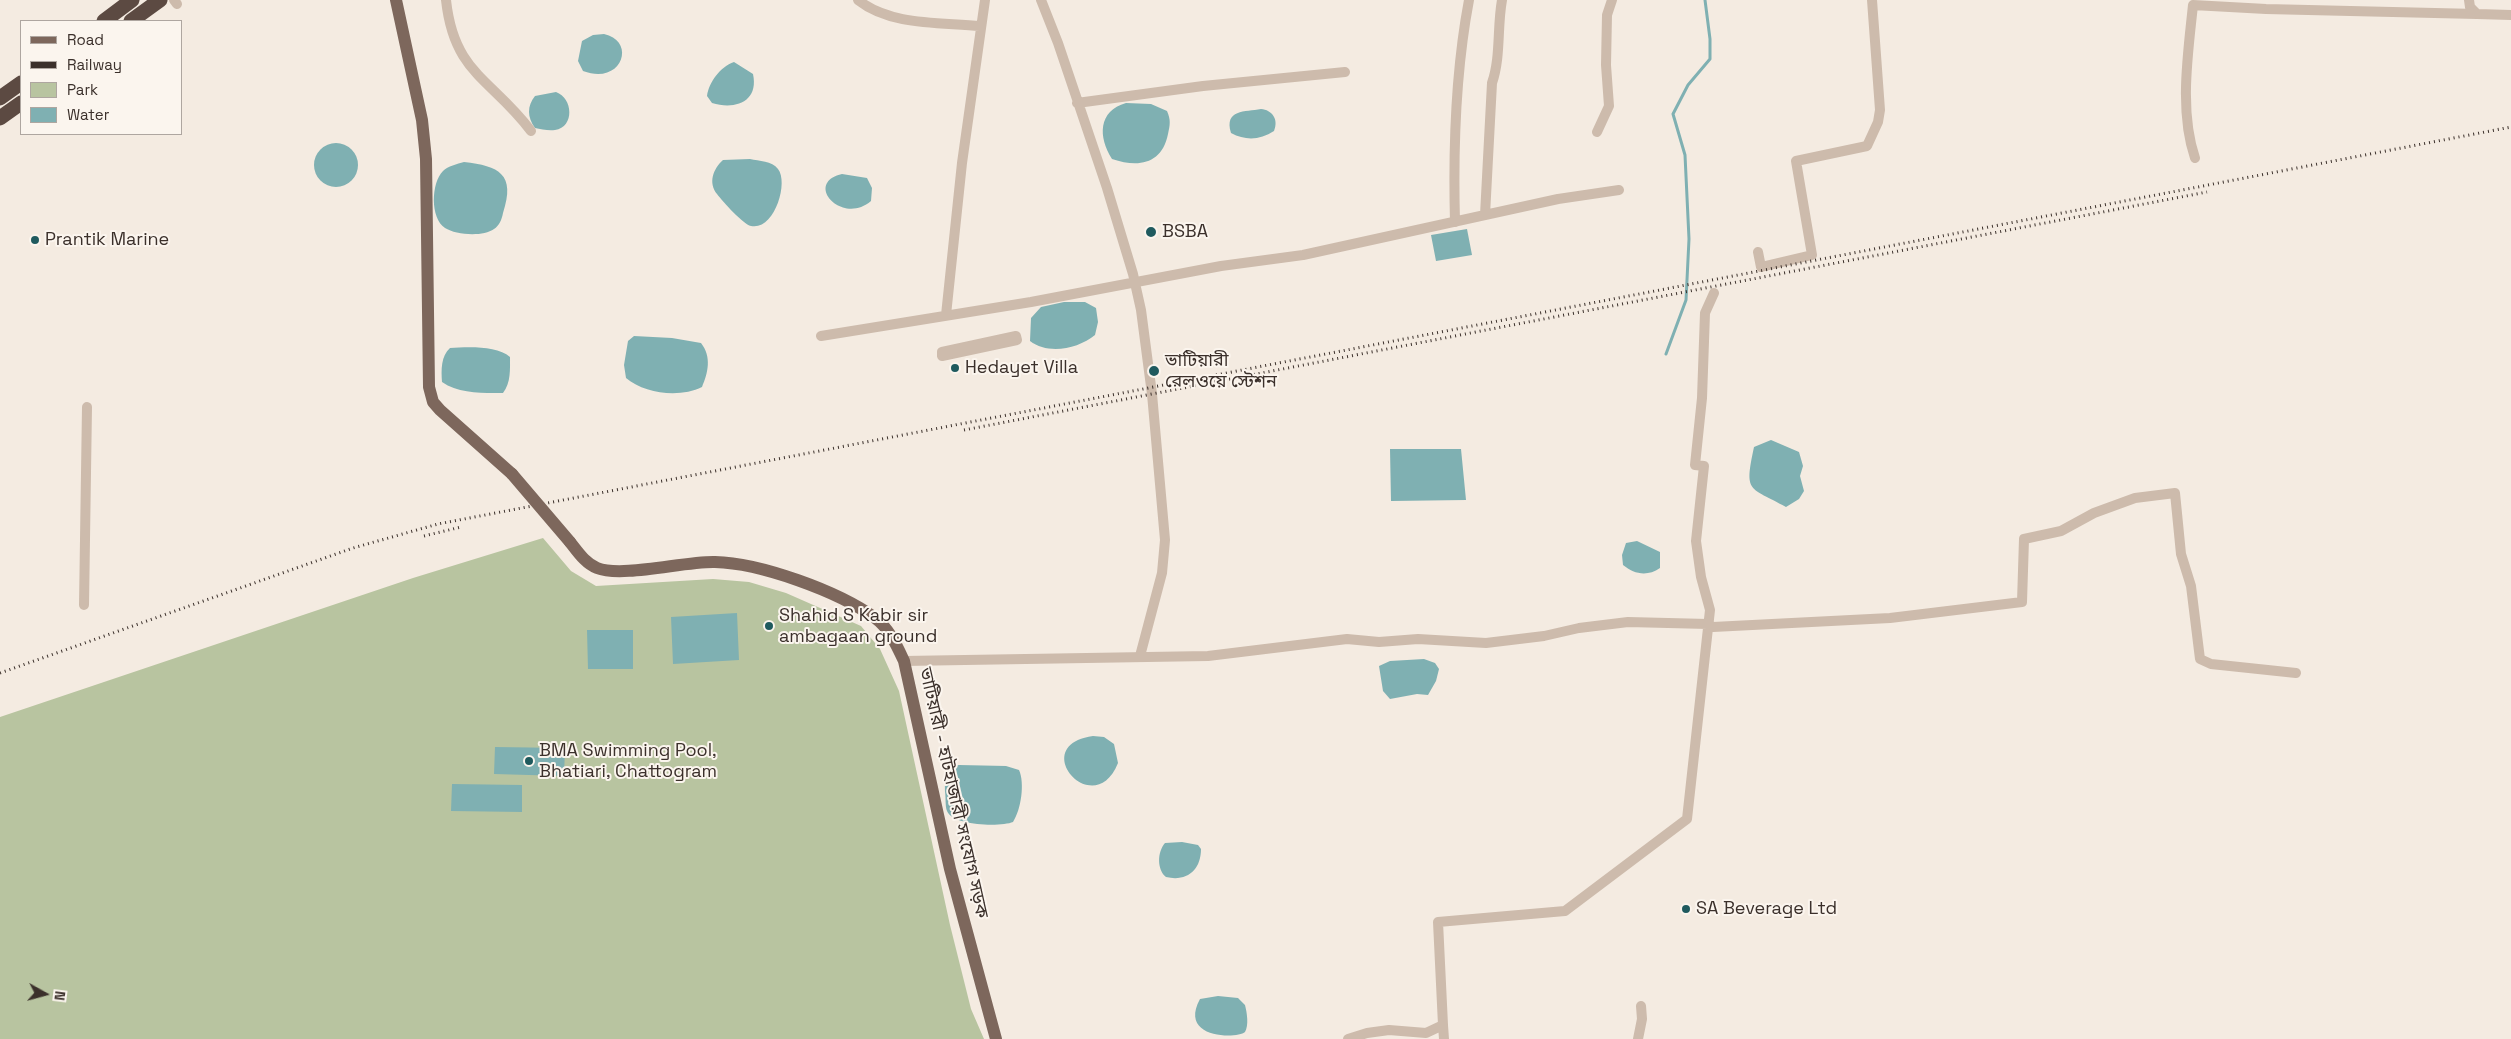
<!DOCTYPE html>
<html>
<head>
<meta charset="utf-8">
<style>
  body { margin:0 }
  #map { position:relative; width:2511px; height:1039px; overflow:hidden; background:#f4ebe1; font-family:"Space Grotesk",sans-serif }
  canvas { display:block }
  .legend { position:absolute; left:20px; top:20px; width:162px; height:115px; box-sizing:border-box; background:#fbf5ee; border:1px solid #aea6a0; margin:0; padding:6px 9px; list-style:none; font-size:15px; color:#3b302b }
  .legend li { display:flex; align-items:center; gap:10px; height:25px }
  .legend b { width:25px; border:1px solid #aea6a0 }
  .north { position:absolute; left:20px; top:969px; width:50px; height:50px; -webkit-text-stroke:4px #fbf5ee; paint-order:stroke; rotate:97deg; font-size:14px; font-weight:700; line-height:20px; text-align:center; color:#3b302b }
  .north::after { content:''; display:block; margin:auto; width:18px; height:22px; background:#3b302b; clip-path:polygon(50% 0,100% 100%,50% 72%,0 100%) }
</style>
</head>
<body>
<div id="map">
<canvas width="2511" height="1039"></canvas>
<ul class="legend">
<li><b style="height:6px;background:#7d675c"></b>Road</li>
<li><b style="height:6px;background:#3b302b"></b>Railway</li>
<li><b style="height:14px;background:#b8c4a0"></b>Park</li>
<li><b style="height:14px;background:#7fb0b2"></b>Water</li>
</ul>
<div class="north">N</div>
</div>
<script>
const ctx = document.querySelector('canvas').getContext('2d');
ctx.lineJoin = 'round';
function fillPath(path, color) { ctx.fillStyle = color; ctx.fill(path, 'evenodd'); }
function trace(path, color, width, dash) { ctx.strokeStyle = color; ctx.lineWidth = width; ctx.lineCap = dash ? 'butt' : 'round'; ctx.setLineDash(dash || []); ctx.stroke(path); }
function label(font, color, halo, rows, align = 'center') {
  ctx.font = font + ' "Space Grotesk","Noto Sans Bengali",sans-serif'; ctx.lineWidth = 4; ctx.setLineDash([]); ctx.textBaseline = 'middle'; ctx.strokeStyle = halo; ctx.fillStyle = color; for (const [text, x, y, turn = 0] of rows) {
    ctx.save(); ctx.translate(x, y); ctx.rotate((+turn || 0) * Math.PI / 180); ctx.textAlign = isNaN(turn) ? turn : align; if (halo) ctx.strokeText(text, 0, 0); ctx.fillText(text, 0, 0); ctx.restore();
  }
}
const green = new Path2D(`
  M543 538 571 571 596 586 713 579 749 582 786 593 861 626 880 649 899 691 950 925 971 1009 984 1039H0V717L413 578Z`);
const water = new Path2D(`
  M604 34C637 41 622 86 583 71L578 61 582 41 593 35Z
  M734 62 753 74C759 102 735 110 712 103L707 96C709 82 720 67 734 62Z
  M556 92C573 98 575 127 555 130 548 131 541 129 535 128 527 117 527 106 535 96Z
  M1126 103 1151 104 1167 111C1171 120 1170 125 1168 134 1162 164 1139 168 1112 159 1098 137 1098 111 1126 103Z
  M1261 109C1272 110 1279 119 1274 131 1260 140 1246 141 1231 133 1224 109 1245 112 1261 109Z
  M314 165a22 22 0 1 1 44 0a22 22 0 1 1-44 0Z
  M750 159C759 161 772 161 778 169 789 183 774 231 751 226 743 224 723 202 717 194 708 183 713 169 723 160Z
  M464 162C499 166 516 174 503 213 502 219 499 226 494 229 483 237 456 235 445 228 430 218 431 183 443 171 448 166 457 164 464 162Z
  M842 174 867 178 872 188 871 201C842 226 803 183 842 174Z
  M1467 229 1472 255 1436 261 1431 235Z
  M1064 302H1085L1096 308 1098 322 1095 335C1078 349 1048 355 1030 341L1031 318 1041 307Z
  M634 336 672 338 701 343C712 357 708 373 702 387 680 398 645 394 626 378L624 365 628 341Z
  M450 348C466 347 497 345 510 357 510 369 511 383 503 393 483 393 459 394 442 382 441 370 441 356 450 348Z
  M1771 440 1799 452 1803 466 1800 476 1804 491 1799 499 1786 507C1749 486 1744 494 1754 447Z
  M1390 449H1461L1466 500 1391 501Z
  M1637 541 1660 552V568C1647 577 1634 574 1623 565L1622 555 1626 543Z
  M737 613 739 660 673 664 671 617Z
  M587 630H633V669H588Z
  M1424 659 1435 663 1439 669 1436 681 1428 695 1417 694 1390 699 1383 691 1379 666 1390 661Z
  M1093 736 1104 737 1114 744 1118 763C1094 823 1026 745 1093 736Z
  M495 747 565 748 564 776 494 774Z
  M959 765 1006 766 1019 770C1025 783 1021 810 1013 822 1001 827 953 826 947 811 945 806 946 797 945 792 945 782 944 774 951 766Z
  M452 784 522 785V812L451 811Z
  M1182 842 1198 845 1201 849C1201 870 1187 882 1166 877 1157 870 1157 852 1165 843Z
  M1218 996 1238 998 1245 1005C1247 1013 1249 1025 1245 1032 1237 1039 1178 1039 1200 999Z`);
const stream = new Path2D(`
  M1666 354 1686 300 1689 239 1685 155 1673 114 1688 85 1710 59V39L1705 0`);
const minor = new Path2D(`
  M174 0 177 4
  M446 0C454 74 492 79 531 131
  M858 0C891 26 940 22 980 26
  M1041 0 1058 43 1107 188 1133 274 1141 310 1152 394 1165 540 1162 573 1140 656
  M2469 0 2470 7 2477 14 2511 15
  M1077 103 1203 86 1345 72
  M1597 132 1609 106 1606 65 1607 15 1612 0
  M2195 158C2179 111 2188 54 2193 5L2266 9 2477 14
  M1485 215 1558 199 1619 190
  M1455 222C1453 148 1455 74 1469 0
  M1758 252 1761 267 1812 255 1796 161 1867 146 1878 122 1880 110 1872 0
  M946 315 962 163 985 0
  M821 336 1031 302 1221 266 1303 255 1485 215 1492 83C1501 57 1497 27 1502 0
  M1016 336 1017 340 942 356V352Z
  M84 605 87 407
  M904 661 1208 656 1347 639 1379 642 1418 639 1486 643 1544 636 1579 628 1628 622 1708 624 1713 627 1890 618 2022 602 2024 539 2061 531 2094 513 2135 498 2175 493 2181 554 2191 586 2200 659 2211 664 2296 673
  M1443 1025 1438 922 1565 911 1687 819 1710 610 1701 577 1696 541 1704 466 1695 465 1702 398 1705 313 1714 293
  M1348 1039 1367 1033 1389 1030 1426 1033 1443 1025 1444 1039
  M1638 1039 1642 1019 1641 1006`);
const major = new Path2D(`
  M396 0 422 120 426 159 429 387 433 402 440 410 512 474
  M570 542C578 552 585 563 597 568 622 578 685 561 715 562 760 563 838 591 875 618 889 628 897 646 904 661L950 869 996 1039`);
const highway = new Path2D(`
  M104 21 132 0
  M131 21 160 0
  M0 98 21 83
  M0 118 21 103`);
const rail = new Path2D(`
  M964 430 2207 192
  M424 536 461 527
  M0 673 353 548 438 524 2511 127`);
const majorBridge = new Path2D(`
  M512 474 570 542`);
const markers = [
  [1151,232,6,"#1f5a5e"],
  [35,240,5,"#1f5a5e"],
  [955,368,5,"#1f5a5e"],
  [1154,371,6,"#1f5a5e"],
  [769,626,5,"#1f5a5e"],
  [529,761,5,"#1f5a5e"],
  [1686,909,5,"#1f5a5e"]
];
const poiNames = [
  ["BSBA",1162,232],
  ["Prantik Marine",45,240],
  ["ভাটিয়ারী",1165,361],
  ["রেলওয়ে স্টেশন",1165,382],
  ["Hedayet Villa",965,368],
  ["Shahid S Kabir sir",779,616],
  ["ambagaan ground",779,637],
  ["BMA Swimming Pool,",539,751],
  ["Bhatiari, Chattogram",539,772],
  ["SA Beverage Ltd",1696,909]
];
const streetNames = [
  ["ভাটিয়ারী - হাটহাজারী সংযোগ সড়ক",953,793,77]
];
fillPath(green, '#b8c4a0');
fillPath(water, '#7fb0b2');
trace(stream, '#7fb0b2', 3);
trace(minor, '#cdbbac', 10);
trace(major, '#7d675c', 12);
trace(highway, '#5c4a42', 15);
trace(rail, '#3b302b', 3, [1, 4]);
trace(majorBridge, '#7d675c', 12);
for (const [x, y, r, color] of markers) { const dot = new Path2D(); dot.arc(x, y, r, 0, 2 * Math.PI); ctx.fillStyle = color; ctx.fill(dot); trace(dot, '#fbf5ee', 2); }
label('18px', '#3b302b', '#fbf5ee', poiNames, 'left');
label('18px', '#3b302b', '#fbf5ee', streetNames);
</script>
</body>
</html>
